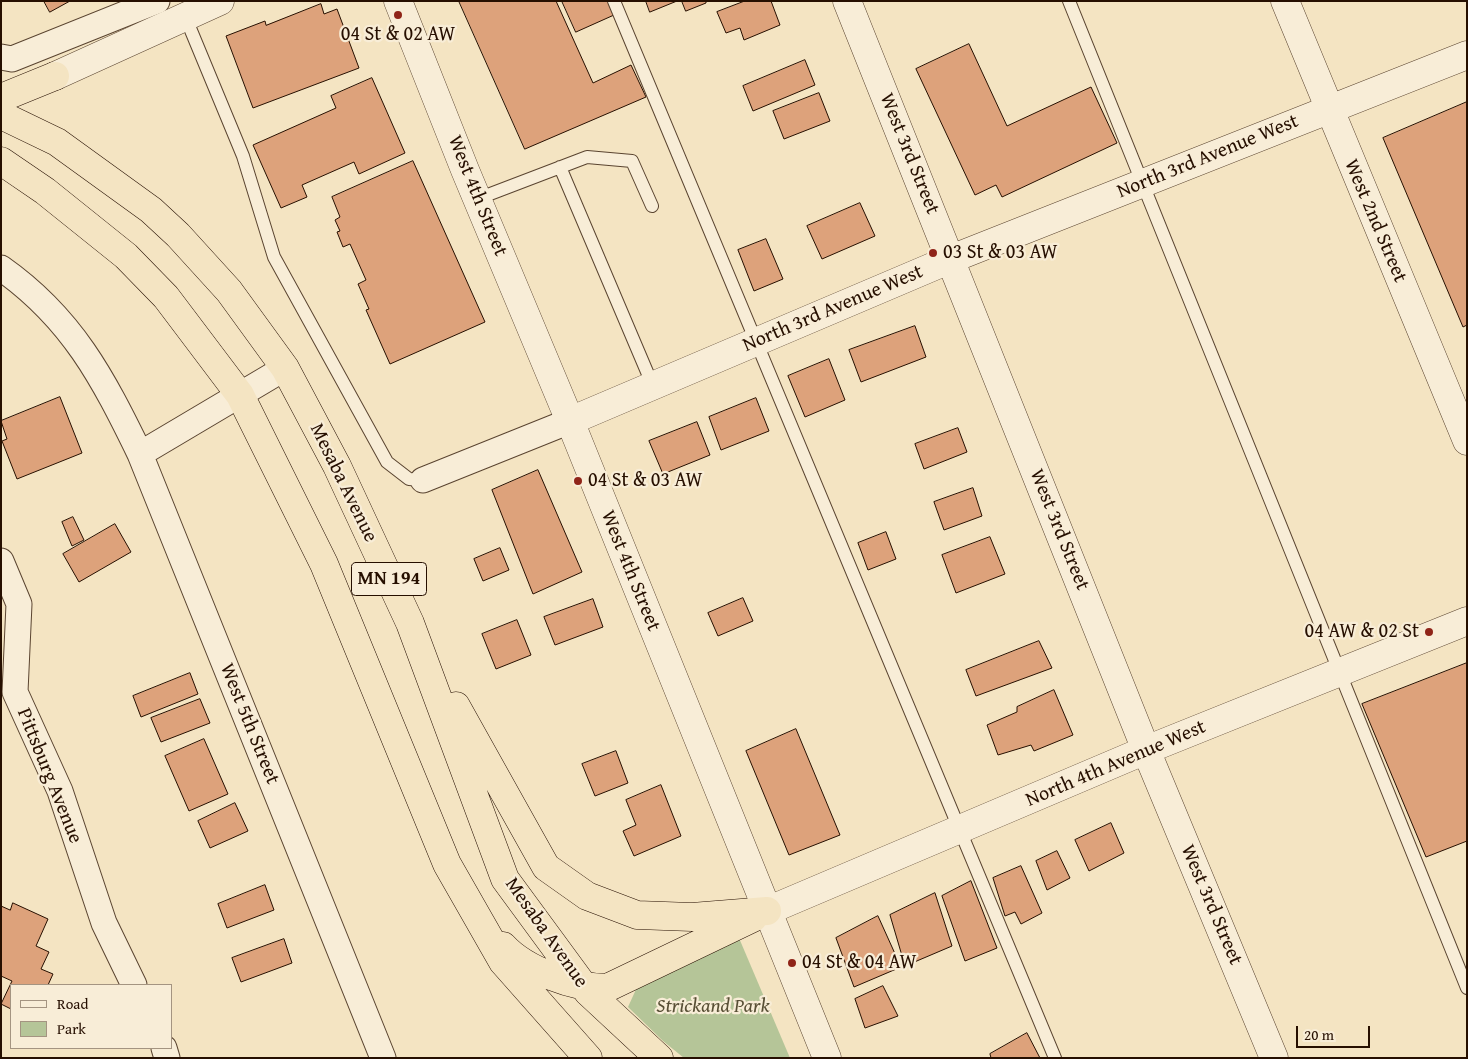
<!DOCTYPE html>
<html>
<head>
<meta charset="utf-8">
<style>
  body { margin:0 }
  #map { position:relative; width:1468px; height:1059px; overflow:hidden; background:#f4e4c2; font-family:"Gentium Book Plus",serif }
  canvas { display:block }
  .frame { position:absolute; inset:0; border:2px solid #260f00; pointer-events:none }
  .legend { position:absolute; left:10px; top:984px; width:162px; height:65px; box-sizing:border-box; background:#f8edd7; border:1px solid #a49481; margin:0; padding:6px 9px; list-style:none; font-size:15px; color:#260f00 }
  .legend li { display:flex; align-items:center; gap:10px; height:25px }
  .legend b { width:25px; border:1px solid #a49481 }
  .scale { position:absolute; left:1296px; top:1026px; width:74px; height:22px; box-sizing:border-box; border:2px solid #260f00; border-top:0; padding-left:6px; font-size:15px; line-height:18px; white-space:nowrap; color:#260f00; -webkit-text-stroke:4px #f8edd7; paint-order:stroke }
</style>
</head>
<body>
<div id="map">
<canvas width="1468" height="1059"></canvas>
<div class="frame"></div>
<ul class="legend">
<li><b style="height:6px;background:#f8edd7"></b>Road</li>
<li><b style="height:14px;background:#b5c598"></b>Park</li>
</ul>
<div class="scale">20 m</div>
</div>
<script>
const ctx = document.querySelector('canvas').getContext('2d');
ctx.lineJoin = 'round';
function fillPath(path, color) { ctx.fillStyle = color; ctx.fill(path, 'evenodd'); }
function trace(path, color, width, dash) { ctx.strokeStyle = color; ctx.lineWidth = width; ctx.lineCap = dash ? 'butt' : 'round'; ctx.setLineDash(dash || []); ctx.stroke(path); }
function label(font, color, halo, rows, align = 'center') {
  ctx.font = font + ' "Gentium Book Plus",serif'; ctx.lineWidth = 4.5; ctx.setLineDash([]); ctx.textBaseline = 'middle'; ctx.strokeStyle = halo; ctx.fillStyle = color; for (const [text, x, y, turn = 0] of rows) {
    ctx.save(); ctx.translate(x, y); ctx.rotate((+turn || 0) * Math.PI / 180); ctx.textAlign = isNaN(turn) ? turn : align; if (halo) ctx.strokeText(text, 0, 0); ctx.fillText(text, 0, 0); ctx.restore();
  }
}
const green = new Path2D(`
  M739 938 790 1058H684L663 1041 628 1007 638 985Z`);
const building = new Path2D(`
  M44 1H70L50 12Z
  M459 1H556L593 83 631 65 646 97 525 149Z
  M562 1H608L614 15 576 32Z
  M646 1H677L650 12Z
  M682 1H706V3L686 11Z
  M745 1H771L780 25 744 40 740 28 726 33 717 12Z
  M321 4 324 14 337 9 359 68 253 108 226 36 265 21 266 25Z
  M969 44 1007 126 1091 87 1117 143 1002 197 996 185 975 195 916 69Z
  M805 60 815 85 753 111 743 86Z
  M372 78 405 153 359 174 354 162 302 185 307 197 281 208 253 145 336 108 331 96Z
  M819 93 830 121 784 139 773 111Z
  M1467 102V325L1463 327 1383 138Z
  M413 161 485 322 390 364 366 310 369 309 358 284 366 280 350 244 343 247 337 232 340 231 335 220 340 217 332 197Z
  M860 203 875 236 822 259 807 226Z
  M766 239 783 279 754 291 738 250Z
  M915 326 926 357 861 382 849 350Z
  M829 359 845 400 805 417 788 376Z
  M60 397 82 453 17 479 2 441 7 439 1 421Z
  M756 398 769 431 721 450 709 417Z
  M697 422 710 455 663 474 649 441Z
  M958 428 967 452 924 469 915 444Z
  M538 470 582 572 533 594 492 490Z
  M973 488 982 516 944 530 934 502Z
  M73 517 84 540 72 546 62 522Z
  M115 524 131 552 79 582 63 554Z
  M886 532 896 559 868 570 858 543Z
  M990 537 1005 574 956 593 942 555Z
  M500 548 509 570 483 581 474 559Z
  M743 598 753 621 718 636 708 613Z
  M593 599 603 627 555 645 544 617Z
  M517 620 531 655 496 669 482 634Z
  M1039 641 1052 668 976 696 966 670Z
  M1467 663V841L1426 857 1362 704Z
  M190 673 198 694 141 717 133 696Z
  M1054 690 1073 735 1034 751 1031 745 998 755 987 725 1017 712V707Z
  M200 699 210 723 161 742 151 718Z
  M796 729 840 835 789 855 746 751Z
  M204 739 228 794 189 811 165 756Z
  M616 751 628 783 595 796 582 764Z
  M661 785 681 836 634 856 623 831 636 825 626 800Z
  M235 803 248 831 210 848 198 821Z
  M1111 823 1124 853 1089 871 1075 840Z
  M1057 851 1070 878 1047 890 1036 861Z
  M1021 866 1042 913 1021 924 1015 912 1005 916 993 878Z
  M971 881 997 948 965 961 942 896Z
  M265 885 274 910 227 928 218 904Z
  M935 893 952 946 905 966 890 915Z
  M13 903 48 919 36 946 49 952 41 969 53 974 48 985H11V1009L1 1004 12 981 1 976V906L10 910Z
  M878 916 901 967 854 987 836 938Z
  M284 939 292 963 241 982 232 958Z
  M883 986 898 1016 865 1028 855 999Z
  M1027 1033 1040 1058H991L990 1054Z`);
const service = new Path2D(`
  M614 1 1055 1058
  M1069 1 1467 988
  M185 16 243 156 274 257 387 462 409 479 423 480
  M560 167 653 386
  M477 199 587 157 632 161 652 206`);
const minor = new Path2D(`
  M1 57 12 59 157 1
  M1 268C72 318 103 378 140 454L383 1058
  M140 454 285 368
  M423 480 570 421
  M1 561 19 604 15 692 60 791 104 923 134 985
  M164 1048 167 1058`);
const tertiary = new Path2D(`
  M398 1 465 170 570 421 827 1058
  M847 1 1146 750 1274 1058
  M1285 1 1467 441
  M55 76 220 1
  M570 421 951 259 1467 55
  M767 911 1146 750 1467 621`);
const trunk = new Path2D(`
  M1 98 55 76
  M1 115 57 142 151 210 178 235 229 291 285 368 337 466 410 623 505 879 588 992 659 1058
  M1 161 45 191 126 256 166 297 240 395 324 564 447 864 503 962 588 1058
  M456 706 546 867 587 896 637 915 692 917 767 911
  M503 946C525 970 574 988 607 988L753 918`);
const markers = [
  [398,15,5,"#8f2418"],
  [933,253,5,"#8f2418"],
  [578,481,5,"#8f2418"],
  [1429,632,5,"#8f2418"],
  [792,963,5,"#8f2418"]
];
const shields = [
  [389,579,75]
];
const shieldNames = [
  ["MN 194",389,579]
];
const poiNames = [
  ["04 St & 02 AW",398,35,"center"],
  ["03 St & 03 AW",943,253],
  ["04 St & 03 AW",588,481],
  ["04 AW & 02 St",1419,632,"right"],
  ["04 St & 04 AW",802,963]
];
const streetNames = [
  ["West 3rd Street",909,154,68],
  ["North 3rd Avenue West",1208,157,-22],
  ["West 4th Street",477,196,68],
  ["West 2nd Street",1375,221,67],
  ["North 3rd Avenue West",833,309,-23],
  ["Mesaba Avenue",343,483,64],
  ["West 3rd Street",1059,530,68],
  ["West 4th Street",630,571,68],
  ["West 5th Street",249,724,68],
  ["North 4th Avenue West",1116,764,-23],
  ["Pittsburg Avenue",49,776,68],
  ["West 3rd Street",1211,905,67],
  ["Mesaba Avenue",546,933,55]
];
const parkNames = [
  ["Strickand Park",713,1007]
];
fillPath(green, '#b5c598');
fillPath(building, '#dda27b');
trace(building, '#260f00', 1);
trace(service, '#5a4430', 14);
trace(minor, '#5a4430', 27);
trace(tertiary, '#5a4430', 29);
trace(trunk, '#260f00', 29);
trace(service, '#f8edd7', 12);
trace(minor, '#f8edd7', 25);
trace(tertiary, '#f8edd7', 28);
trace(trunk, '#f4e4c2', 28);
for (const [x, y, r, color] of markers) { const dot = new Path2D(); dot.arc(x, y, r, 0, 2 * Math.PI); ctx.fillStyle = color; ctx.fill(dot); trace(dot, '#f8edd7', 2); }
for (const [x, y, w] of shields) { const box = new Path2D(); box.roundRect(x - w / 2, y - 16.5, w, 33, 4); ctx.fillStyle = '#f8edd7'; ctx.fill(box); trace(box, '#260f00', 1); }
label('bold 19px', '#260f00', null, shieldNames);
label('20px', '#260f00', '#f8edd7', poiNames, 'left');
label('20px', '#260f00', '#f8edd7', streetNames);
label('italic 20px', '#584f35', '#f8edd7', parkNames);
</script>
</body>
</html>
